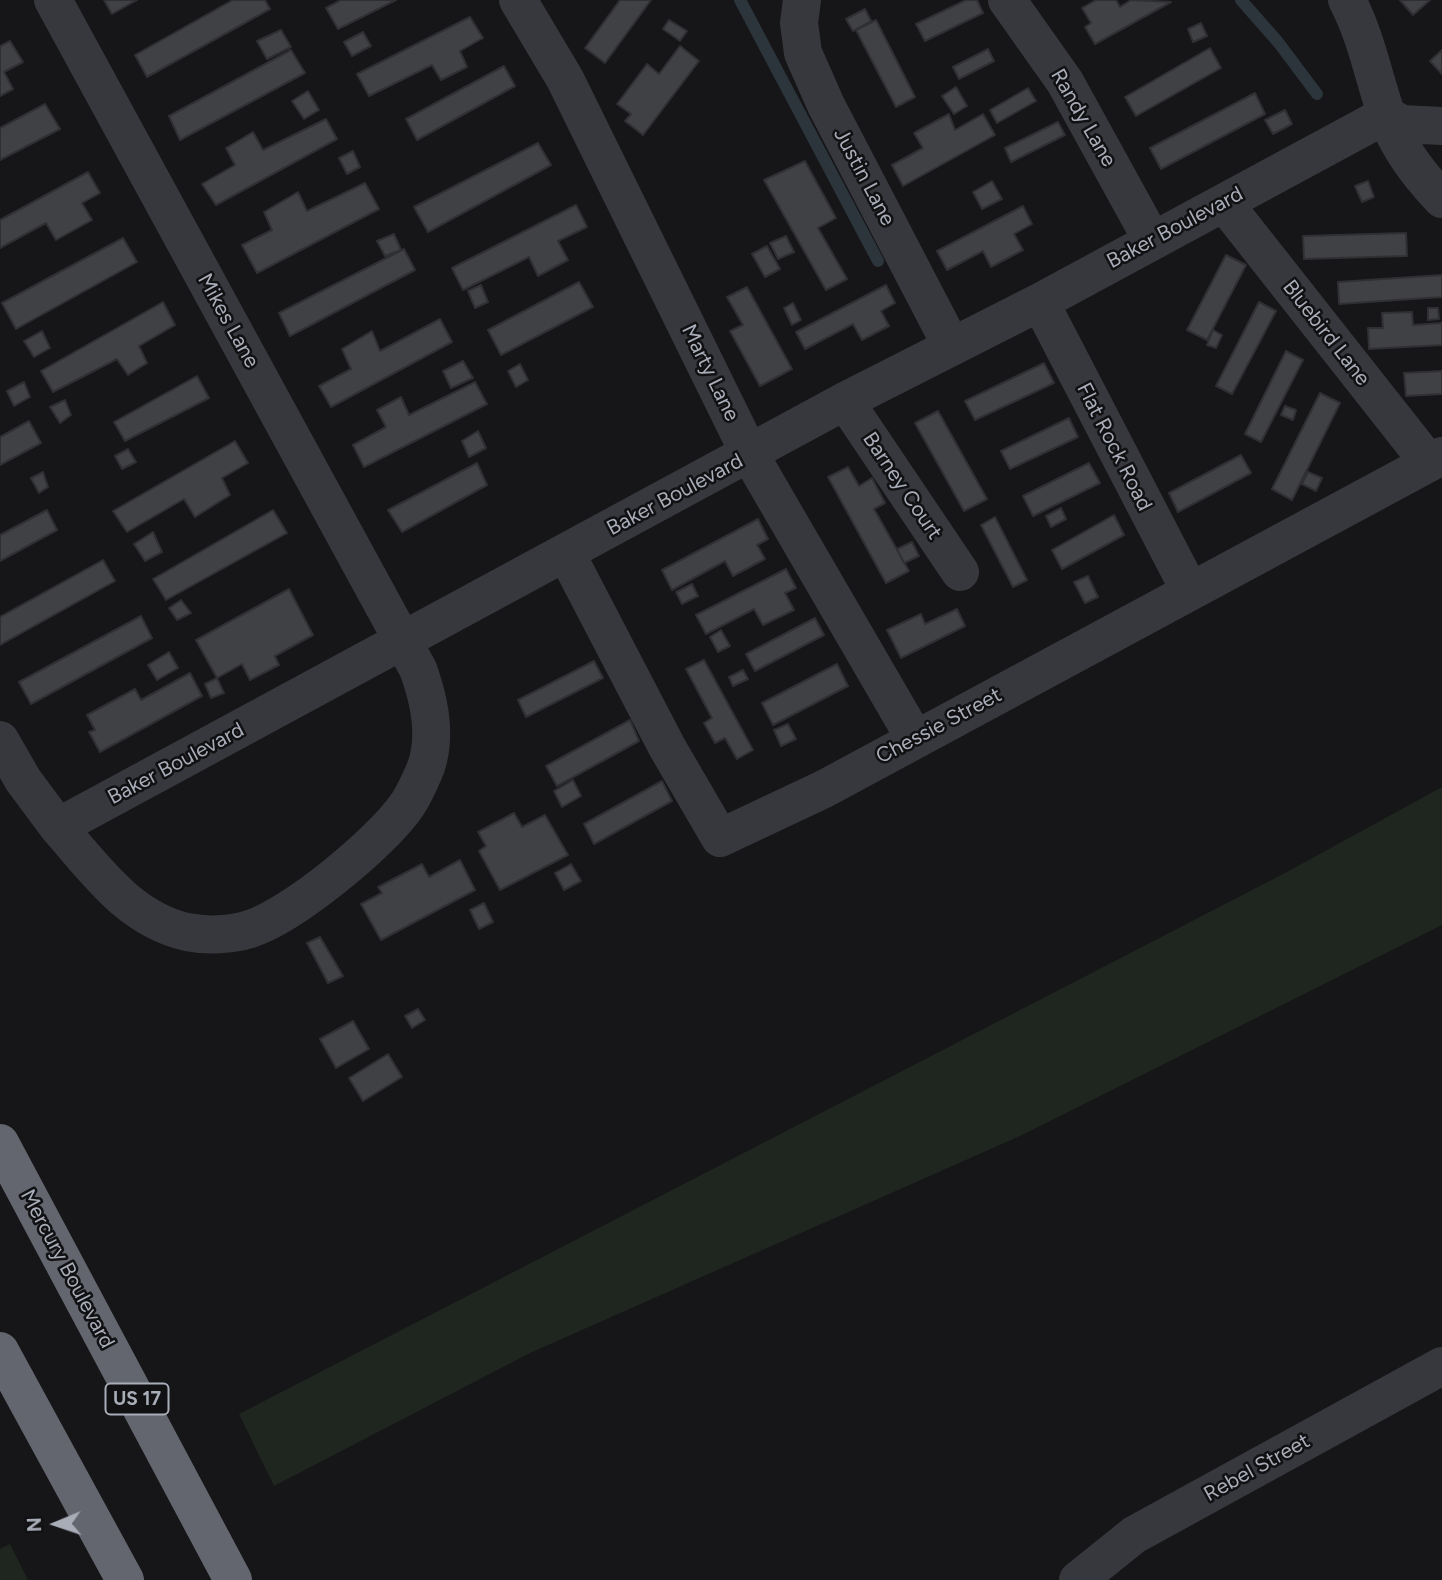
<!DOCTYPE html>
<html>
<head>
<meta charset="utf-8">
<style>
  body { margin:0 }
  #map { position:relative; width:1442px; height:1580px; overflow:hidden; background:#161618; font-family:Figtree,sans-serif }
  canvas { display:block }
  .north { position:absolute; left:21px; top:1489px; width:70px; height:70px; -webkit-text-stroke:5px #111113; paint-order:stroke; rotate:268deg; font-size:19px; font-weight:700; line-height:28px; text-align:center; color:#a8adb8 }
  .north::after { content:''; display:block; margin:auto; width:24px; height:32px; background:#a8adb8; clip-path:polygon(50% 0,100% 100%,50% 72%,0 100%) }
</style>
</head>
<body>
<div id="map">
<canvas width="1442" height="1580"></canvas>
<div class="north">N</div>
</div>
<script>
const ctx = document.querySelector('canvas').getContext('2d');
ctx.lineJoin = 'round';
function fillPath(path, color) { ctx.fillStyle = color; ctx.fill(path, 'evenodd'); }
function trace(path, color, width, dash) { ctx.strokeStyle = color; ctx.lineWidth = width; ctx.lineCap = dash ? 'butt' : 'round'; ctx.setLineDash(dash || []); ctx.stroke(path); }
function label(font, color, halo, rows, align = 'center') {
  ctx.font = font + ' Figtree,sans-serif'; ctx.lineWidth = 5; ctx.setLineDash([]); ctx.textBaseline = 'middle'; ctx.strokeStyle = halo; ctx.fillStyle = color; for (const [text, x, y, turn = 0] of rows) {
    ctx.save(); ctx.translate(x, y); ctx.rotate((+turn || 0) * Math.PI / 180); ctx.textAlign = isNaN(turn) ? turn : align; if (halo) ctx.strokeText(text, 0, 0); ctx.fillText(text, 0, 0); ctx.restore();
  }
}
const green = new Path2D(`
  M1442 787V925L1020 1136 530 1353 274 1486 239 1414 1285 873Z
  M10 1544 28 1580H0V1549Z`);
const stream = new Path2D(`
  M740 0 878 261
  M1241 0 1278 42 1317 94`);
const building = new Path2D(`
  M104 0H137L112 14Z
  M233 0H265L270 9 147 77 135 55Z
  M341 0H396L338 29 326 8Z
  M620 0H651L605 63 585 48Z
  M966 0H977L983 13 925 41 916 24Z
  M1096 0H1116L1120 7 1131 0 1171 2 1095 44 1085 27 1091 23 1082 8Z
  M1400 0H1430L1413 15Z
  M865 9 871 21 853 31 846 19Z
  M470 17 483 38 460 51 467 67 441 80 432 65 369 96 357 74Z
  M669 20 687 31 680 41 663 29Z
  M876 20 915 97 896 107 856 30Z
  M1201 23 1207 36 1193 42 1188 29Z
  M281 30 291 47 267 59 257 41Z
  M363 32 371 46 352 56 344 42Z
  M10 41 23 62 4 72 13 89 0 96V46Z
  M680 46 699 61 643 135 625 121 631 114 617 104 647 64 659 74Z
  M1210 48 1221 68 1136 116 1125 97Z
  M988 49 994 61 959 79 953 67Z
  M291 50 305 73 180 140 169 116Z
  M1442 50V74L1430 61Z
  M504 66 515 86 417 140 406 119Z
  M956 87 967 106 954 114 942 96Z
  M1028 88 1036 101 997 123 990 110Z
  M308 91 319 110 304 119 292 101Z
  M1255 93 1265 114 1161 169 1150 148Z
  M45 104 60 129 0 160V128Z
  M1285 110 1292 124 1273 134 1265 120Z
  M949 114 955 130 983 114 995 135 903 186 892 165 923 148 914 133Z
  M326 119 337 139 216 205 202 184 235 165 226 148 253 132 263 150Z
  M1058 122 1065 135 1011 162 1005 148Z
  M538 143 551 165 428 232 414 207Z
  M353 151 360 167 347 174 339 158Z
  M805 161 836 218 818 228 847 279 826 290 764 180Z
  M88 172 100 193 82 203 92 220 56 240 46 223 0 248V220Z
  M992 181 1002 199 982 209 973 192Z
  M1368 181 1374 197 1362 202 1355 186Z
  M365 183 379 209 257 273 242 245 272 230 264 212 298 192 307 211Z
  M576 205 587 227 558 241 568 260 538 276 529 257 463 290 452 268Z
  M1023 206 1032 224 1014 234 1023 250 991 267 983 251 947 270 937 251Z
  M1406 233 1407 256 1304 259 1303 236Z
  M394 234 401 250 385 256 377 241Z
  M786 236 794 252 778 259 770 243Z
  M123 238 137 262 16 329 2 303Z
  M767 246 780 269 765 277 752 254Z
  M404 249 415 270 290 336 279 313Z
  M1226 255 1246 265 1207 340 1187 330Z
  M1442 275V297L1339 304 1338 282Z
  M579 282 593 307 501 355 488 330Z
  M481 285 488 302 475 308 468 291Z
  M886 285 895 303 881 311 889 326 862 340 853 324 805 349 796 332Z
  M747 287 792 369 760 386 730 331 743 325 727 297Z
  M163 302 175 325 139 346 147 363 128 375 117 359 53 392 41 371Z
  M1259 302 1276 311 1232 394 1216 386Z
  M793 303 801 320 792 325 784 308Z
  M1428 308H1438L1439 319 1428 320Z
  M1412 312 1413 325 1442 323V345L1369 349 1368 328H1383L1382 313Z
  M440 319 452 342 331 407 319 386 351 369 342 349 372 331 380 351Z
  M1213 330 1222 335 1216 348 1207 345Z
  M42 331 50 348 34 357 24 341Z
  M1286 351 1303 360 1261 442 1245 434Z
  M463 361 473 378 451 388 443 371Z
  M1044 363 1054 383 975 420 965 401Z
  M520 364 528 380 516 387 508 371Z
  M1442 371V394L1406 396 1404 373Z
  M197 376 209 398 125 441 114 422Z
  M24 382 30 397 14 406 7 391Z
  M475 382 487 404 364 467 353 445 386 427 377 410 401 397 409 415Z
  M1320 393 1340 403 1292 500 1272 489Z
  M65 400 71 415 60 423 50 407Z
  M1285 406 1296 410 1293 420 1281 415Z
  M938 411 987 499 964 511 915 423Z
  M1069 418 1078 437 1010 469 1001 451Z
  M29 421 41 443 0 465V437Z
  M478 431 486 448 469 457 462 441Z
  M235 441 248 463 222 478 230 495 195 517 184 499 127 532 113 511Z
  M128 449 136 462 122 469 115 456Z
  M1241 455 1251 473 1178 512 1169 493Z
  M477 463 487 485 402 532 388 510Z
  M1089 463 1100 483 1033 516 1023 496Z
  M848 467 859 486 872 478 885 503 874 509 909 571 886 583 828 477Z
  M43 472 48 487 39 493 31 478Z
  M1308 472 1322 478 1316 491 1302 484Z
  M1061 508 1066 519 1051 527 1046 516Z
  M47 510 57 530 0 561V535Z
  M273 510 287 533 166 600 153 579Z
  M1114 515 1124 535 1062 569 1052 550Z
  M995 517 1027 580 1013 587 981 525Z
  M758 519 768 539 757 545 765 559 733 576 725 561 672 590 662 570Z
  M153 532 162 552 145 561 134 544Z
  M912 542 919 556 904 563 897 549Z
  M103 560 115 581 0 645V617Z
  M786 569 796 588 785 593 794 610 763 625 754 609 706 634 696 615Z
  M1088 576 1098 597 1085 603 1074 582Z
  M692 584 698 596 682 604 676 592Z
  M289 589 313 635 275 656 279 665 250 680 242 664 217 678 196 640Z
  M181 600 191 613 177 620 169 608Z
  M957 609 965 626 901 658 887 630 921 614 925 624Z
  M141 616 152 638 31 704 19 682Z
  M815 618 824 635 755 671 746 654Z
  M721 630 730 646 718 652 710 637Z
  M169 652 178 668 157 680 148 665Z
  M704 660 753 750 737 759 725 738 715 743 704 723 712 718 686 669Z
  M594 661 603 678 526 717 518 700Z
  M837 664 848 686 773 725 762 703Z
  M743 670 748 679 733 686 729 677Z
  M190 673 202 696 100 752 89 732 95 730 87 715 135 689 141 700Z
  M217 678 224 693 211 698 205 684Z
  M630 720 639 741 557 786 546 766Z
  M788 724 796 739 781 746 774 730Z
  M573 780 581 796 562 807 554 791Z
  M662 781 672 801 594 844 584 824Z
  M514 813 522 827 545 815 568 855 500 890 479 851 486 846 478 832Z
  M460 860 475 890 381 940 361 904 382 893 378 887 422 864 429 877Z
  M571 864 581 881 564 890 555 873Z
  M484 903 493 922 479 929 470 910Z
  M320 937 343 976 328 983 307 943Z
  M418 1009 425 1020 412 1028 405 1016Z
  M353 1021 369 1049 336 1068 320 1039Z
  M388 1054 402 1077 363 1101 349 1078Z`);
const street = new Path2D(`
  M53 0 418 669C429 699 437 735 426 767 421 779 414 795 407 805 382 842 292 916 250 929 231 935 207 936 187 932 129 919 95 869 58 827
  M518 0 565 79 750 455 915 739
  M802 0 799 23 803 53 826 105 952 347
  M1007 0 1065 82 1152 240
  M1347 0C1366 36 1373 75 1386 113 1396 145 1419 175 1442 199
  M1386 115 1402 124 1442 126
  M1224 203 1429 463
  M1040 302 1190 591
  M845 401 960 572
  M566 553 667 747 720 838 824 789 1442 456
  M0 740 23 780 58 827 845 401 1040 302 1386 115
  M1078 1580 1134 1535 1442 1366`);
const highway = new Path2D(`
  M0 1143 233 1580
  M0 1351 125 1580`);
const shields = [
  [137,1399,63]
];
const shieldNames = [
  ["US 17",137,1399]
];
const streetNames = [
  ["Randy Lane",1083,118,60],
  ["Justin Lane",864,177,62],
  ["Baker Boulevard",1175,228,-28],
  ["Mikes Lane",228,321,61],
  ["Bluebird Lane",1326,333,52],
  ["Marty Lane",710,373,64],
  ["Flat Rock Road",1114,447,63],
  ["Barney Court",902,486,56],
  ["Baker Boulevard",675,495,-28],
  ["Chessie Street",939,726,-28],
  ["Baker Boulevard",176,764,-28],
  ["Mercury Boulevard",67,1269,62],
  ["Rebel Street",1257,1468,-29]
];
fillPath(green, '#1e261f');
trace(stream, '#2c353c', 12);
fillPath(building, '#404145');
trace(building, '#303034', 2);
trace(street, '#37383d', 38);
trace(highway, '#63666e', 38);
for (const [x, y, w] of shields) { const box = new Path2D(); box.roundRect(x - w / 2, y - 15.5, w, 31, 5); ctx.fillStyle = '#111113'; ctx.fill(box); trace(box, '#a8adb8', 2); }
label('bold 19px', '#a8adb8', null, shieldNames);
label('21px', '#a8adb8', '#111113', streetNames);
</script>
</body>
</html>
